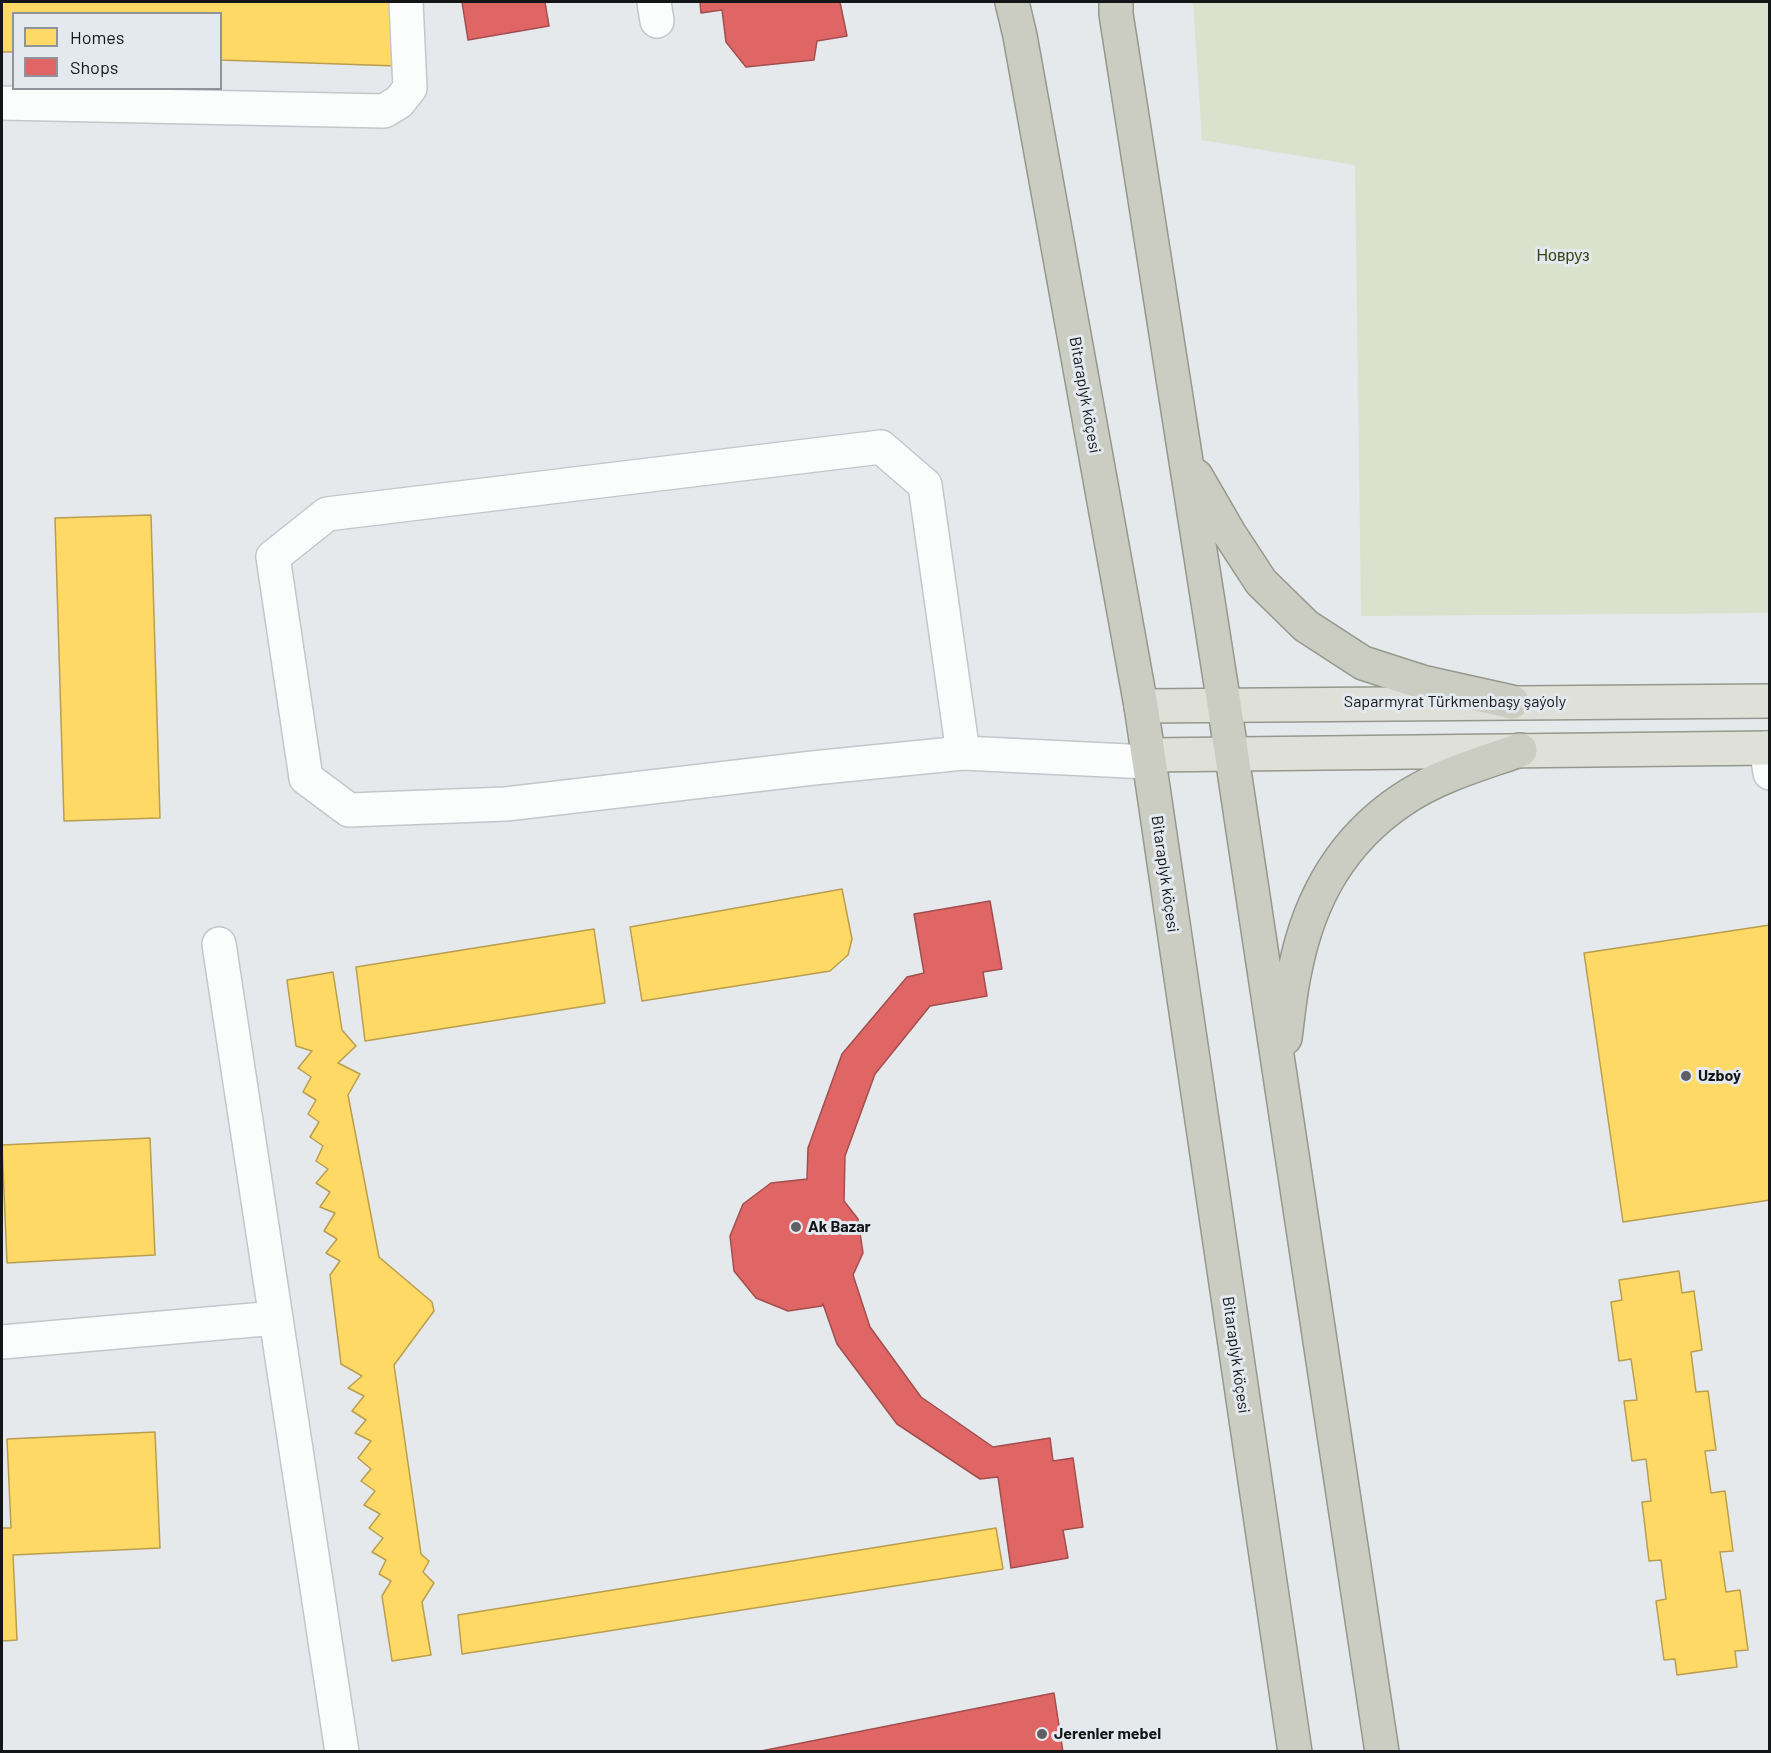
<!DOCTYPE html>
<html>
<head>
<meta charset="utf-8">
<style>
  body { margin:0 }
  #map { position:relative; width:1771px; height:1753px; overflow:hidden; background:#e6e9ec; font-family:Barlow,sans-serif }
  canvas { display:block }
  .frame { position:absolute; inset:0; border:3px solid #131517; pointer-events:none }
  .legend { position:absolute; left:12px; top:12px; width:210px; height:78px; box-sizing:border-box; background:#e3e9ef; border:2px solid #909499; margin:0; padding:8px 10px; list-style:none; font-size:18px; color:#131517 }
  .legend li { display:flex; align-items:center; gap:12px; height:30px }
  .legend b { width:30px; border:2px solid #909499 }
</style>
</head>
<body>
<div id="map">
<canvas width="1771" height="1753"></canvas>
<div class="frame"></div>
<ul class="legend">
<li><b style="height:16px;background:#ffd966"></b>Homes</li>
<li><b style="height:16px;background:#e06666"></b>Shops</li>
</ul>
</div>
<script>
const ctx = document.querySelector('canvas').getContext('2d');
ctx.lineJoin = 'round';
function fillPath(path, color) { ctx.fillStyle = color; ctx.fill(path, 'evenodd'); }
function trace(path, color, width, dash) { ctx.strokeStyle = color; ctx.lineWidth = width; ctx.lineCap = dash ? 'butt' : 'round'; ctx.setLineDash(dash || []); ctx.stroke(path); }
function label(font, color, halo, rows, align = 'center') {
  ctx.font = font + ' Barlow,sans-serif'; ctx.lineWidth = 6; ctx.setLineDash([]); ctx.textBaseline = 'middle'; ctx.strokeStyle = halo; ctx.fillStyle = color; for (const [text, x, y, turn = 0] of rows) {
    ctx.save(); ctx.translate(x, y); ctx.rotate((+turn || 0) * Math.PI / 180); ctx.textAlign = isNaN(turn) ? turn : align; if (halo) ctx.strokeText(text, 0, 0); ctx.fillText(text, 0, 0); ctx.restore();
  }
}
const green = new Path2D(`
  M1193 2H1769V613L1361 616 1355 165 1202 140Z`);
const homes = new Path2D(`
  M2 2H400L398 66 220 60V14H14V52H2Z
  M151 515 160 818 64 821 55 518Z
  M842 889 852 939 848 955 830 971 642 1001 630 927Z
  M1770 925V1200L1623 1222 1584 953Z
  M594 929 605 1003 365 1041 356 967Z
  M333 972 342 1030 356 1046 338 1063 360 1074 348 1095 379 1257 432 1302 434 1311 394 1365 421 1554 429 1561 423 1572 434 1583 422 1602 431 1655 392 1661 382 1596 391 1581 379 1574 386 1560 372 1552 383 1538 369 1528 380 1514 364 1505 375 1491 361 1481 371 1469 358 1458 371 1441 355 1433 366 1420 352 1411 364 1396 348 1388 362 1376 341 1364 330 1275 340 1261 326 1253 337 1239 324 1231 335 1213 320 1207 330 1192 316 1183 328 1169 316 1161 323 1146 310 1137 319 1122 308 1114 316 1100 303 1092 311 1077 298 1068 312 1051 296 1046 287 980Z
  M150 1138 155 1255 7 1263 2 1145Z
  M1679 1271 1682 1293 1694 1291 1702 1350 1691 1352 1696 1392 1708 1391 1716 1450 1705 1451 1711 1493 1725 1491 1733 1551 1720 1552 1726 1592 1740 1590 1748 1650 1735 1651 1737 1667 1677 1675 1675 1659 1664 1660 1656 1601 1666 1599 1661 1560 1649 1561 1642 1502 1651 1501 1646 1459 1632 1461 1624 1401 1637 1400 1631 1359 1619 1361 1611 1302 1622 1300 1619 1280Z
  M155 1432 160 1548 13 1555 17 1640 2 1641V1528H11L7 1439Z
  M996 1528 1003 1569 462 1654 458 1615Z`);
const shops = new Path2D(`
  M462 2H545L549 26 468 40Z
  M700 2H840L847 36 817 41 814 60 746 67 726 42 722 10 701 13Z
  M990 901 1002 969 983 972 987 996 930 1006 875 1074 845 1156 844 1201 858 1219 863 1253 853 1275 870 1327 921 1397 993 1447 1050 1438 1053 1461 1073 1458 1083 1527 1063 1530 1068 1558 1011 1568 998 1477 980 1479 897 1424 837 1344 823 1304 822 1306 788 1311 756 1298 734 1271 730 1236 743 1204 771 1183 807 1179 808 1148 842 1054 907 977 924 973 914 914Z
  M1054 1693 1063 1752H756Z`);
const minor = new Path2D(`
  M654 2 657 21
  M2 103 384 111 399 102 410 88 406 2
  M1766 748 1770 773
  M963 753 925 485 881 447 327 514 273 557 306 778 349 810 506 804 813 768 963 753 1148 762
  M219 944 342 1752
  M2 1342 276 1318`);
const major = new Path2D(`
  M1141 706 1770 701
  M1148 755 1770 748`);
const highway = new Path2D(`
  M1012 2 1020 36 1141 706 1295 1752
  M1116 2V14L1224 704 1382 1752
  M1196 476 1229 533 1261 582 1306 626 1363 663 1422 682 1512 702
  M1285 1038C1288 1016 1290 992 1295 970 1309 899 1341 841 1402 800 1437 776 1480 764 1520 750`);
const markers = [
  [1686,1076,6,"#5d5f62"],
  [796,1227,6,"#5d5f62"],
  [1042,1734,6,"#5d5f62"]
];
const parkNames = [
  ["Новруз",1563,256]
];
const streetNames = [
  ["Bitaraplyk köçesi",1085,395,80],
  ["Saparmyrat Türkmenbaşy şaýoly",1455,702],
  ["Bitaraplyk köçesi",1165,874,82],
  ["Bitaraplyk köçesi",1236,1355,82]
];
const poiNames = [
  ["Uzboý",1698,1076],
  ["Ak Bazar",808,1227],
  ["Jerenler mebel",1054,1734]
];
fillPath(green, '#dae1cc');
fillPath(homes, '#ffd966');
trace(homes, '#b89e4e', 1.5);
fillPath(shops, '#e06666');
trace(shops, '#a24e4e', 1.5);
trace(minor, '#c4c6c9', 36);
trace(major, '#95988c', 36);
trace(highway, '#95988c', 36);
trace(minor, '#fbfcfc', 33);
trace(major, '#dfe0d8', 33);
trace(highway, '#cccdc2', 33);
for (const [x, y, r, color] of markers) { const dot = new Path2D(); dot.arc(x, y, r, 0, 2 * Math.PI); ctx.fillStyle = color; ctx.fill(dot); trace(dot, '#e3e9ef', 2); }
label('16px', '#3a4312', '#e3e9ef', parkNames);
label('16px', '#131517', '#e3e9ef', streetNames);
label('bold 16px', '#131517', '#e3e9ef', poiNames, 'left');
</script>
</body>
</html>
